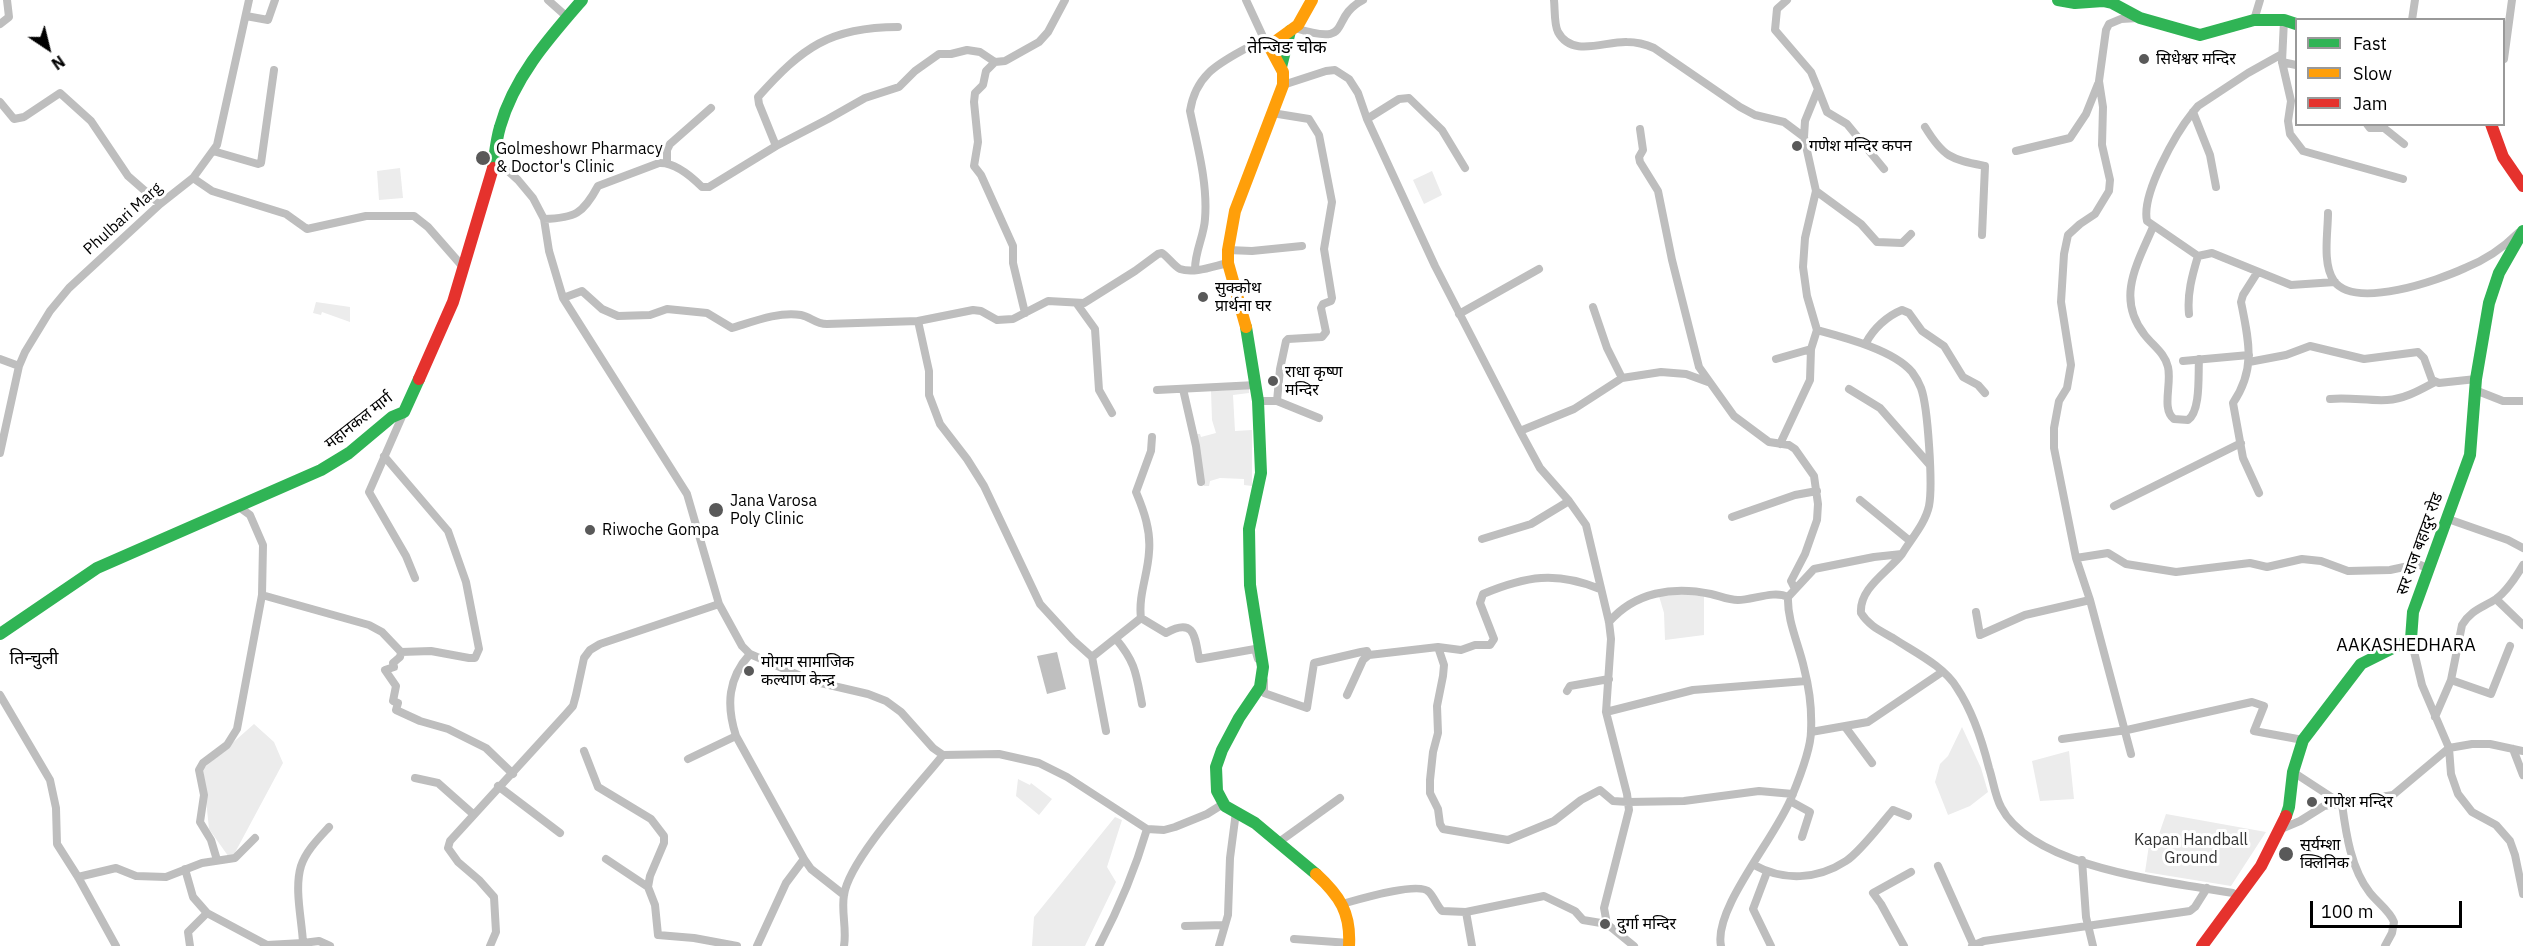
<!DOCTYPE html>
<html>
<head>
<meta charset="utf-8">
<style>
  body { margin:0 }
  #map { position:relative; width:2523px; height:946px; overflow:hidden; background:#fff; font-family:"IBM Plex Sans",sans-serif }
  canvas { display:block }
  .legend { position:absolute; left:2295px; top:18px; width:210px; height:108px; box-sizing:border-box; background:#fff; border:2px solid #999; margin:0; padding:8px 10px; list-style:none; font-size:18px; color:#000 }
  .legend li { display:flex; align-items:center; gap:12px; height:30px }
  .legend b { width:30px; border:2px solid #999 }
  .north { position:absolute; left:18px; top:18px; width:60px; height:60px; -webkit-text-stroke:4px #fff; paint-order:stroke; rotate:145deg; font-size:16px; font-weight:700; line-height:24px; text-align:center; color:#000 }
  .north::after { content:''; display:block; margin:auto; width:21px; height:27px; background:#000; clip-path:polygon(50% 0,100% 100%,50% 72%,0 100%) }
  .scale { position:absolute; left:2310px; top:901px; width:152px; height:27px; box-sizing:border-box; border:3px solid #000; border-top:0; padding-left:8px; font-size:18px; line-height:21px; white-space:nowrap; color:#000; -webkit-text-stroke:4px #fff; paint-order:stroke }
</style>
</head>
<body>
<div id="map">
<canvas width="2523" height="946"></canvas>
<ul class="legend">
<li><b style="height:8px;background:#30b455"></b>Fast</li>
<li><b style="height:8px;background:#ff9f0a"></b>Slow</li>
<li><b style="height:8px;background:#e5322d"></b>Jam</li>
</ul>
<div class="north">N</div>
<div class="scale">100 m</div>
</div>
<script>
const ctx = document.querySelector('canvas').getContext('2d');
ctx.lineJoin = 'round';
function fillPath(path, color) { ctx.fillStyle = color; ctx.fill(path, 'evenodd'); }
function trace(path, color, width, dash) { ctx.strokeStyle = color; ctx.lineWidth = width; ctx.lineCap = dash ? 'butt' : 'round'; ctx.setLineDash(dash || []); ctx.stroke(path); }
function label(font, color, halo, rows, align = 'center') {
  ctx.font = font + ' "IBM Plex Sans","Noto Sans Devanagari",sans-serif'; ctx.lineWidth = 6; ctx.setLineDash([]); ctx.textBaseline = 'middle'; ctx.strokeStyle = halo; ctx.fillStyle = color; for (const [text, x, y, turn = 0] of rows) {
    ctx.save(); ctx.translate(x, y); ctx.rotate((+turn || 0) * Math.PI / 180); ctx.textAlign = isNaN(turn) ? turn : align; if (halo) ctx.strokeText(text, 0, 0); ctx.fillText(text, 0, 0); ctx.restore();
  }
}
const green = new Path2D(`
  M400 168 403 198 379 200 377 171Z
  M1432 171 1442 195 1424 204 1413 180Z
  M316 302 350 307V322L322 312 321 315 313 313Z
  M1249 389V393L1233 395 1235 431 1252 430V486L1244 485V479L1220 478 1210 481 1209 486H1204L1196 434H1200L1201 437 1216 433 1212 420 1211 391Z
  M1673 594 1704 596V635L1665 640 1664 613 1659 596Z
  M254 724 274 742 283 763 231 860 209 829 203 769Z
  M1962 727 1981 768 1988 792 1970 806 1948 815 1935 782 1940 764 1948 756Z
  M2069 751 2074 799 2040 801 2032 761Z
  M1018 779 1030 785 1031 783 1052 799 1039 815 1016 796Z
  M2166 814 2266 832 2231 886 2145 872 2149 845 2158 837Z
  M1115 817 1122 820 1107 867 1116 882 1085 946H1032L1034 917Z`);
const water = new Path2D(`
  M1057 652 1066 689 1047 694 1037 656Z`);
const street = new Path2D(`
  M548 0 566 16
  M1246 0 1265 41
  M1554 0C1555 9 1554 25 1558 32 1572 58 1605 41 1627 42 1637 42 1645 44 1654 48L1740 107 1755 115 1784 122 1804 137 1816 191 1805 238 1803 267 1807 296 1817 330C1843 337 1894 350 1912 372 1915 376 1919 383 1921 388 1928 407 1933 486 1929 506 1925 524 1911 539 1902 554L1874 557 1814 569 1788 597C1787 621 1799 645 1804 668 1809 687 1812 711 1811 731 1811 748 1799 779 1792 796 1778 835 1713 908 1721 946
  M1787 0 1777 9 1775 30 1811 72 1818 89 1805 121 1804 137
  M246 16 268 20 275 0
  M2254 20 2260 0
  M2284 20 2282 62 2291 101 2288 121 2290 134 2303 151 2403 179
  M2412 20 2415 0
  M0 24 9 17 7 0
  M1295 28C1356 47 1327 19 1363 0
  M2282 54 2248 73 2198 106 2193 112C2176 133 2141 194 2147 221L2198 256 2212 253 2291 285 2335 282
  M2504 59 2512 0
  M2282 62 2296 65
  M1283 85 1326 71 1335 70 1349 79 1358 93 1367 119 1435 266 1520 431 1540 468 1569 501 1586 525 1609 622 1611 639 1606 712 1627 794 1629 810 1604 908 1607 924 1634 946
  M1818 89 1827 112 1847 124 1884 169
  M0 102 14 119 24 117 60 93 91 121 128 176 160 204
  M2193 112 2210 155 2216 187
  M1272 113 1309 119 1319 135 1332 202 1324 249 1332 298 1331 301 1323 304 1321 308 1326 332 1322 337 1288 339 1286 341 1280 369 1277 401
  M1367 119 1399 99 1409 98 1442 130 1465 168
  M2367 124 2370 128H2384L2404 144
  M1925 127C1944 158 1951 159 1985 166L1982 235
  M1640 129 1643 150 1639 157 1640 162 1658 191 1672 260 1699 367 1734 416 1769 442 1789 445 1795 449 1814 476 1818 504 1817 520 1805 554 1791 581 1795 589
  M776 146 828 119 865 98 899 87 915 71 939 54H951L967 50 980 52 995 62
  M213 151 258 164 261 163 274 70
  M2016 151 2070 138 2086 114 2098 84
  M667 163V150L670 144 711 108
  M495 164 507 170 518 180 533 198 544 219 549 251 563 298 687 494 719 604 742 646 750 654 812 681 868 694 886 701 901 712 933 748 943 755 999 754 1039 763 1067 777 1147 829 1164 830 1175 827 1207 814 1223 804
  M193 178 212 191 286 214 307 229 366 216H414L428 227 463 267
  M1816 191 1861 224 1877 242 1902 243 1911 234
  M2328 213C2328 233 2322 264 2334 281 2355 310 2439 280 2465 268 2485 260 2503 248 2518 233
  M544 219C575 218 583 214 598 186L659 163C675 162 691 176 702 187H709L776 146 759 104 758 97C802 48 829 27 898 27
  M2153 227C2137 264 2116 298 2144 334 2152 345 2165 353 2168 367 2172 384 2161 409 2174 419L2188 420C2201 411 2198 374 2199 359
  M1228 250 1252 251 1302 246
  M1195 269C1195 251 1204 236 1205 219 1208 183 1197 145 1190 111 1197 67 1229 60 1262 39
  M2257 273 2243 295 2241 302C2249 342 2256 369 2233 403L2243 458 2259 493
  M563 298 582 291 602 309 618 316 650 315 667 309 707 313 732 328C752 322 779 311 801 315 811 317 815 324 827 324L918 321 973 310 981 311 997 320 1013 319 1048 301 1084 303 1135 271 1158 254 1162 253C1168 257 1174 266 1180 269 1194 274 1214 266 1228 263
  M1077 304 1095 329 1099 390 1112 413
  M1593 307 1607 348 1622 378
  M1025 313 1013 263V246L981 175 974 166 978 142 974 102 975 93 983 85 986 71 995 62 1005 61 1039 42 1048 32 1065 0
  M1459 314 1539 269
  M2189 314C2187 294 2192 276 2198 256
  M918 321 929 371V395L940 424 967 459 984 486 1040 604 1073 640 1092 657 1141 618
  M1866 343C1873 329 1887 316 1902 310L1909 313 1922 331 1944 346 1963 377 1978 385 1985 393
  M0 359 19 366
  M1776 359 1811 349
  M2183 361 2249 355
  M2249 362 2286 355 2310 346 2364 359 2418 352 2424 358 2432 380 2439 383 2476 379
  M1183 389 1196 446 1201 482
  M1849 389 1880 408 1929 464
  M1157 390 1256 385
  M2475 390 2503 401H2523
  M2330 399C2349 397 2368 401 2387 400 2405 399 2420 390 2435 382
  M1258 401H1277L1319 418
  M404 412 369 492 406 556 415 578
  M1520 431 1574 409 1622 378 1661 372 1686 374 1708 382
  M1152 437 1151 451 1136 492C1144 511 1151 531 1149 552 1148 574 1138 596 1141 618L1166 633C1194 617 1195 636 1199 659L1255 649 1258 659
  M1780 444 1810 380 1811 349 1817 330
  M0 453 19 366 25 352 50 311 69 288 160 204 193 178 217 145 249 0
  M384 456 448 531 466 582 479 649 475 658H469L431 651 401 652
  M1860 500 1910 541
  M2114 506 2241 443
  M1732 517 1795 495 1817 491
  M2448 519 2508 540 2523 548
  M1482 539 1531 524 1569 501
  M1902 554C1888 572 1859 588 1861 613 1869 626 1881 631 1893 638 1914 652 1944 666 1957 688 1973 712 1982 740 1989 768 1993 780 1995 796 2001 807 2033 869 2171 882 2233 893L2239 896
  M2076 558 2108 553 2126 564 2176 572 2250 563 2267 567 2302 559 2321 561 2348 571 2390 570 2418 564 2429 569
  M262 595 369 625 382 632 401 652 400 657 393 663 394 667 385 670 396 686 393 701 398 703 396 710 420 721 448 729 486 748 513 774
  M2496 599 2523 625
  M1976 612 1980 635 2025 615 2090 600
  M1609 622C1635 592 1673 586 1711 594 1720 596 1728 600 1738 600 1753 600 1774 590 1788 597
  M1116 639C1136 663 1136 674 1142 704
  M2411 639 2422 685 2449 748 2451 774 2458 794 2472 812 2496 825 2510 841 2515 855 2523 894
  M1438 647 1444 665 1443 676 1437 706 1438 733 1433 752 1430 780V793L1438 809 1440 824 1443 829 1508 840 1554 821 1581 800 1600 790 1613 801 1628 802 1684 801 1759 791 1793 794
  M750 654C728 678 726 705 736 736L804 859 811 869 844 895
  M1092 657 1106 731
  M2451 680 2491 694 2510 646
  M1264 681V693L1307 708 1314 663 1361 652 1367 651 1369 655 1438 647 1461 650 1475 645H1490L1494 639 1480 603 1483 594C1526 576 1556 571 1600 589
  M1567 691 1570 686 1609 679
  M0 695 50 780 56 808 57 844 78 877 116 946
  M1347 695 1363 660 1369 655
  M1606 712 1693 690 1806 681
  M2435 717 2451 680 2462 625C2471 610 2482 608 2496 599 2507 591 2516 577 2523 565
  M1846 728 1872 763
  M1811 732 1868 722 1942 672
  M2062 739 2127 730 2252 702 2264 706 2254 731 2303 740
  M2513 749 2523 775
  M584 751 598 787 651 819 664 836V843L650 876 648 887 655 905 658 935 694 938 737 946
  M2131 754 2090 600 2076 558 2054 448V428L2059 401 2067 388 2071 365 2061 302 2064 254 2068 235 2080 224 2095 214 2109 191 2110 180 2102 145 2103 107 2099 81 2106 30 2109 24 2121 19 2138 18
  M688 759 736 736
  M2293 772 2342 804C2346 834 2351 869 2370 893 2378 903 2390 911 2394 922L2392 933 2385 946
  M415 778 438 783 473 814
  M498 786 560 833
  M1790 801 1810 812 1802 837
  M2281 829 2300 821 2324 806 2393 795 2449 748 2472 744H2490L2523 751
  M1279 842 1340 798
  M606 859 648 887
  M217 860 211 840 200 822 204 795 199 770 203 763 227 745 237 729 262 595 263 545 250 515 239 507
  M2082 860 2086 917 2093 946
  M1754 865C1783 881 1817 880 1846 861 1860 852 1881 824 1893 810L1908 816
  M1938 866 1973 944
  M185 869 193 897 207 913 267 945 303 943C302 920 294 889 301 866 306 851 318 839 329 827
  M1767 872 1753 909 1771 946
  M78 877 116 868 136 876 166 877 202 863 235 858 255 838
  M1342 904C1357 900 1419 881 1429 892 1434 897 1437 906 1442 911L1466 912 1544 896 1575 911 1583 920 1607 924
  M1466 912 1472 946
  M1185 926 1225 925
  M1294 939 1349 943
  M303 943 319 941 330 946
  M190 946 188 932 207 913
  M490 946 496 932 494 897 479 880 458 862 448 848 450 841 566 714 573 706 576 695 584 658 590 650 600 644 719 604
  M757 946 786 883 804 859
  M844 946C847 929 841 911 844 895 849 859 919 785 943 755
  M1099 946C1119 908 1135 870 1147 829
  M1219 946 1228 915 1230 858 1236 812
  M1904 946 1881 904 1873 893 1911 872
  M1972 946 1984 941 2190 911 2195 907 2207 888`);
const fast = new Path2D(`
  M2058 0 2075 3 2103 1 2112 3 2140 18 2200 35 2254 20H2284L2296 24
  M1281 67 1290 31
  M493 168C495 154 496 140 500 127 514 77 549 38 582 0
  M1246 327 1258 401 1261 473 1249 529 1250 585 1263 667 1260 687 1239 718 1222 750 1216 767 1217 791 1225 806 1255 823 1316 874
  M0 634 97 568 321 470 349 453 392 417 404 412 419 379
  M2286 816 2289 807 2293 772 2303 740 2361 664 2411 639 2413 612 2470 455 2476 379 2489 303 2499 273 2523 231`);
const slow = new Path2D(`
  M1246 327 1228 263V250L1235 211 1283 85V72L1269 46 1298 25 1312 0
  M1316 874C1340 896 1351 913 1349 946`);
const jam = new Path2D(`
  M2491 124 2503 157 2523 186
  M419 379 453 302 493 168
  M2202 946 2261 866 2286 816`);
const markers = [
  [2144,59,6,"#595959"],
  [1797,146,6,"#595959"],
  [483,158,8,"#595959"],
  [1203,297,6,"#595959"],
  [1273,381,6,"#595959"],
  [716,510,8,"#595959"],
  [590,530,6,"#595959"],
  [749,671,6,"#595959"],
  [2312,802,6,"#595959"],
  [2286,854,8,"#595959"],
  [1605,924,6,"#595959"]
];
const poiNames = [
  ["सिधेश्वर मन्दिर",2156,59],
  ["गणेश मन्दिर कपन",1809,146],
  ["Golmeshowr Pharmacy",496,149],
  ["& Doctor's Clinic",496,167],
  ["सुक्कोथ",1215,288],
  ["प्रार्थना घर",1215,306],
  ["राधा कृष्ण",1285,372],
  ["मन्दिर",1285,390],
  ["Jana Varosa",730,501],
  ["Poly Clinic",730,519],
  ["Riwoche Gompa",602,530],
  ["मोगम सामाजिक",761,662],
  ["कल्याण केन्द्र",761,680],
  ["गणेश मन्दिर",2324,802],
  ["सूर्यम्शा",2300,845],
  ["क्लिनिक",2300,863],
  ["दुर्गा मन्दिर",1617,924]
];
const streetNames = [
  ["Phulbari Marg",123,219,-42],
  ["महानकल मार्ग",359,421,-38],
  ["सर राज बहादुर रोड",2420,544,-70]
];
const parkNames = [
  ["Kapan Handball",2191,840],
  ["Ground",2191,858]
];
const neighbourhoodNames = [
  ["तेन्जिङ चोक",1287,48],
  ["AAKASHEDHARA",2406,646],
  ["तिन्चुली",34,659]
];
fillPath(green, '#ececec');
fillPath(water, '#bfbfbf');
trace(street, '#bebebe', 8);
trace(fast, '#30b455', 12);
trace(slow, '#ff9f0a', 12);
trace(jam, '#e5322d', 12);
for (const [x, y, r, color] of markers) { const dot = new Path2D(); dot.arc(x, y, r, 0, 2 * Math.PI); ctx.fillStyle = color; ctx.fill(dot); trace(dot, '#fff', 2); }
label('16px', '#000', '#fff', poiNames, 'left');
label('16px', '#000', '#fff', streetNames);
label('16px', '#333', '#fff', parkNames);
label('18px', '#000', '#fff', neighbourhoodNames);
</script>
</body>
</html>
